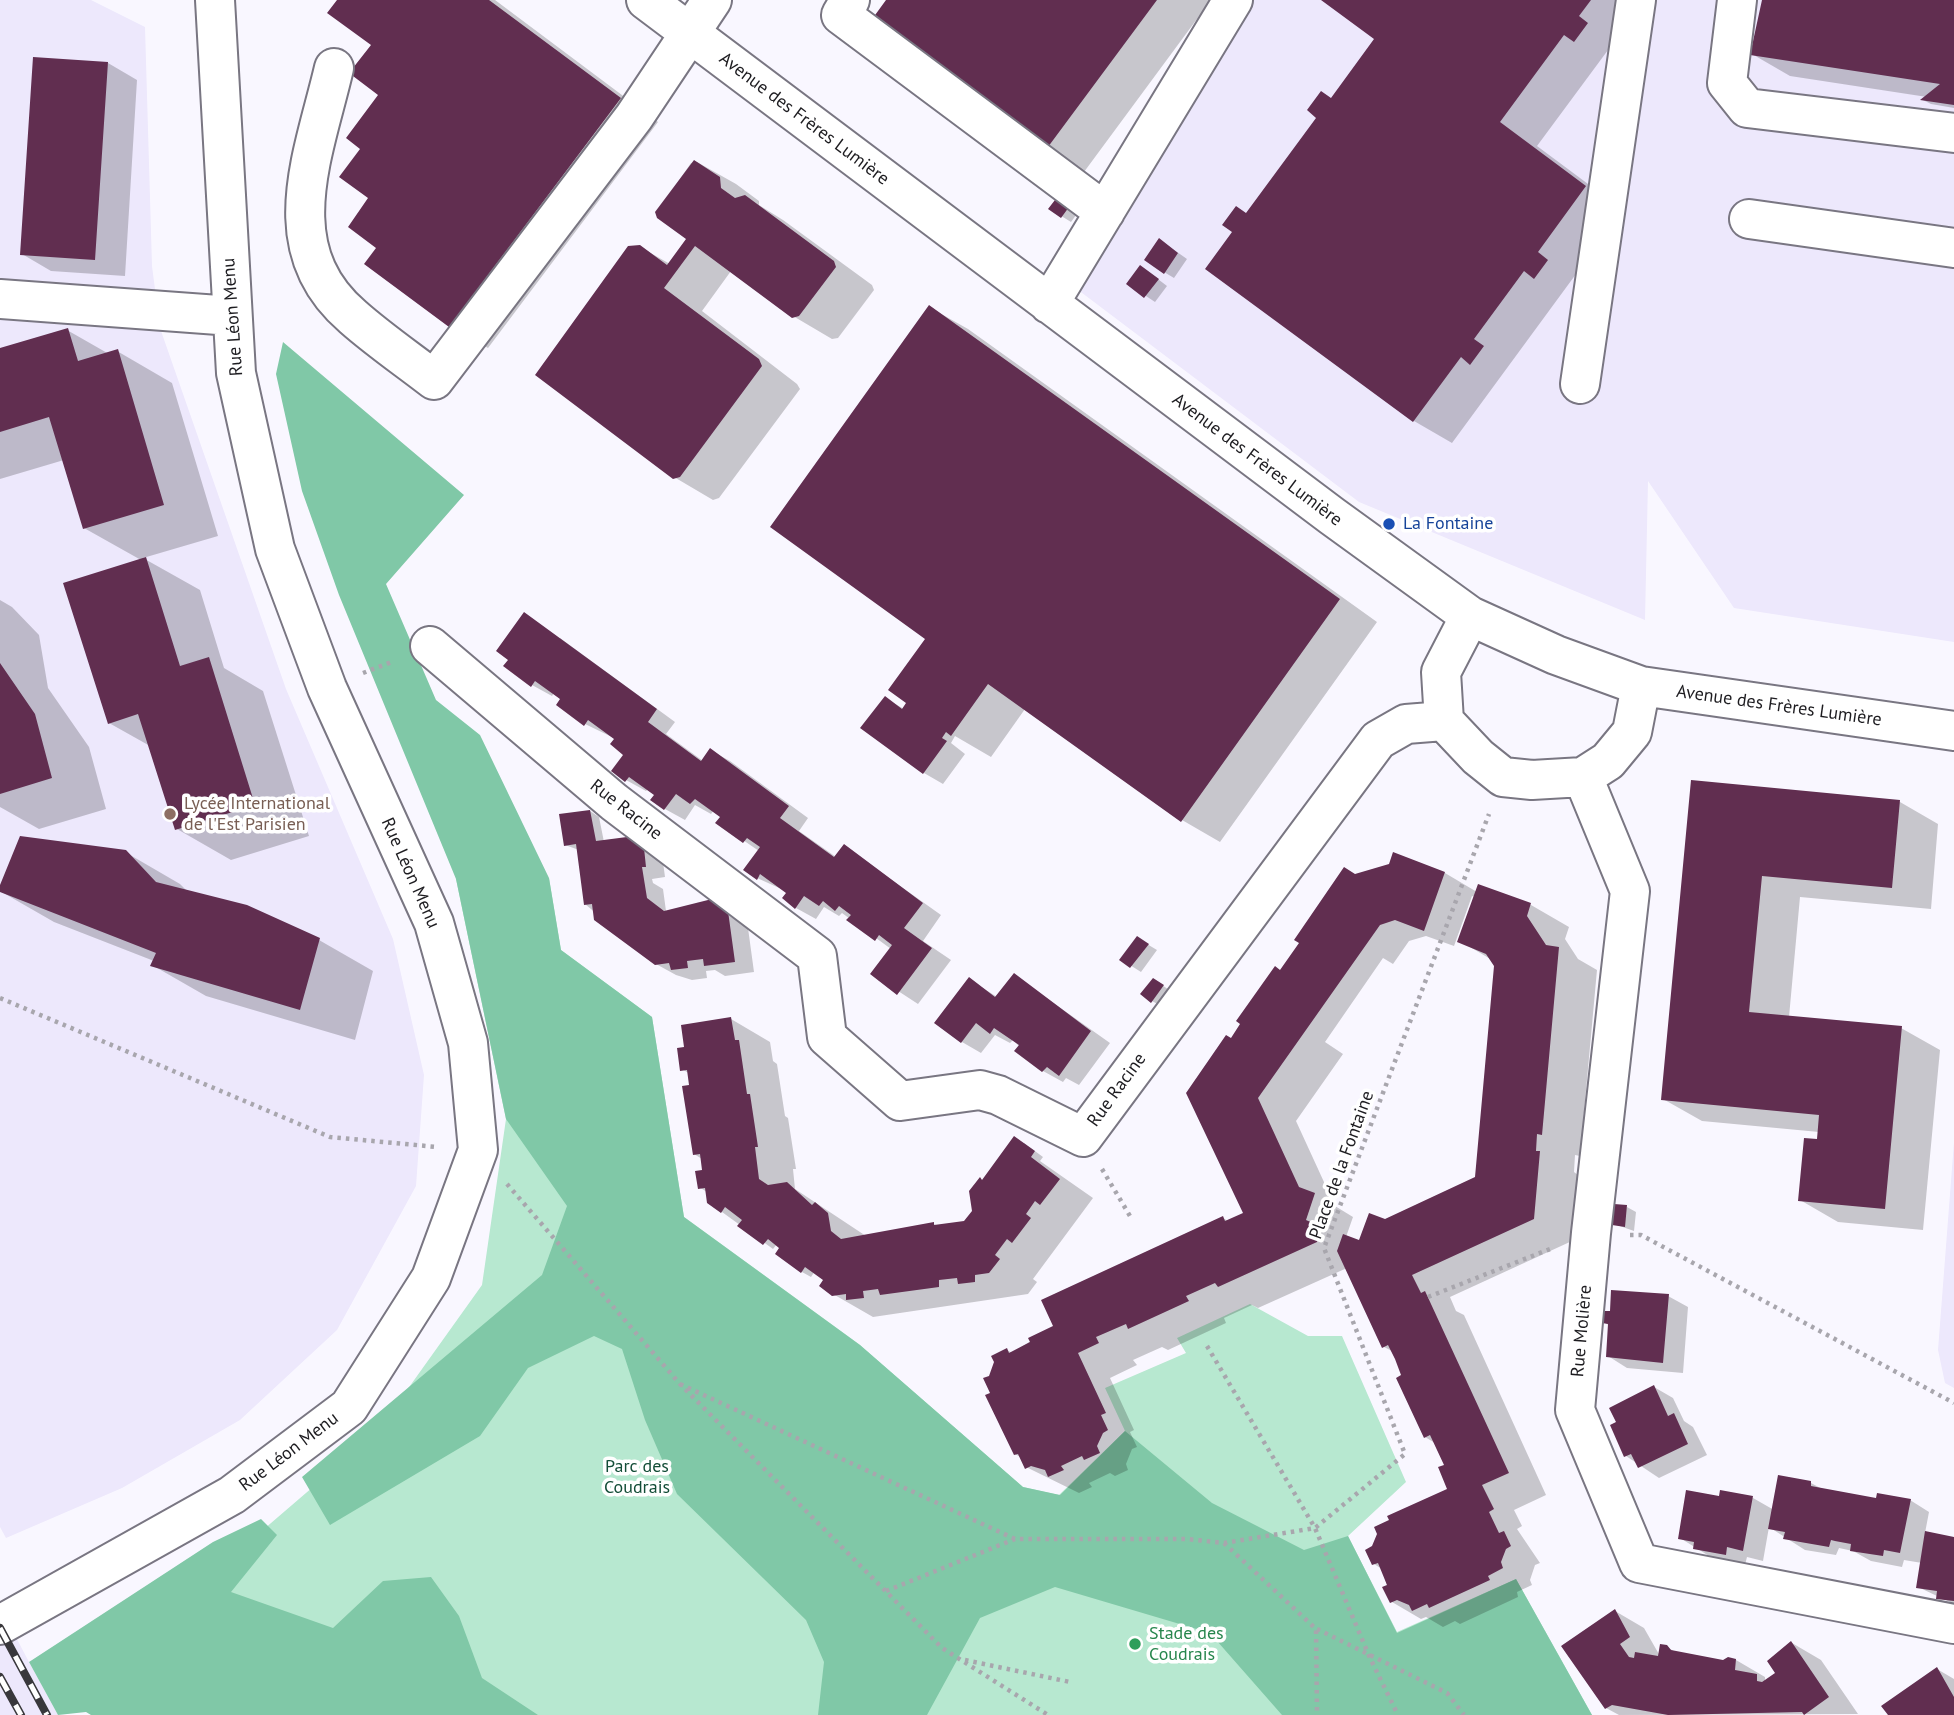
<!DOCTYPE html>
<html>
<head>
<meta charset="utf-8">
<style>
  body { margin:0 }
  canvas { display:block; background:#f9f7ff }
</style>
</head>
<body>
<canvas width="1954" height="1715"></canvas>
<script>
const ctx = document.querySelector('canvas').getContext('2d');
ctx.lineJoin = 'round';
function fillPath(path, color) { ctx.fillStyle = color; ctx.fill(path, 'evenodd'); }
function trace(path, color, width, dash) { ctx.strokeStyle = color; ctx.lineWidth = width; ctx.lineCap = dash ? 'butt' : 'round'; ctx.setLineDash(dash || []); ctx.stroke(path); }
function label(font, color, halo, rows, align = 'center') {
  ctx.font = font + ' "PT Sans",sans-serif'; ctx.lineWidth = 7; ctx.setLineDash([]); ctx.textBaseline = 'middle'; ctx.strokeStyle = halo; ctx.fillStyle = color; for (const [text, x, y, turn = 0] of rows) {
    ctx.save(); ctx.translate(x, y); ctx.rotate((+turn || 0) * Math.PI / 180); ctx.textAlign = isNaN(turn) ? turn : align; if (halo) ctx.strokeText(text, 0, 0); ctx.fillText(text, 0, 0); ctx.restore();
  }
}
const built = new Path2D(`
  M0 0H91L145 27 152 266 160 328 286 689 393 939 424 1075 416 1186 337 1330 240 1420 122 1488 6 1538 0 1527Z
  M1210 0H1954V642L1734 608 1648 481 1645 620 1359 502 1049 268Z
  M1954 1142V1388L1945 1383 1938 1350Z
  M0 1607 29 1662 58 1715H0Z`);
const green = new Path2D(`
  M549 878 561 950 652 1017 684 1217 860 1345 1023 1487 1059 1495 1125 1431 1105 1388 1186 1353 1177 1338 1250 1304 1308 1336H1342L1406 1482 1348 1536 1397 1632 1516 1579 1592 1715H434L207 1578 377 1432 482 1285 506 1119 456 879Z`);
const forest = new Path2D(`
  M283 342 464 495 386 584 436 700 480 735 549 878 561 950 652 1017 684 1217 860 1345 1023 1487 1060 1495 1125 1431 1212 1503 1304 1550 1348 1536 1397 1633 1516 1579 1592 1715H1282L1210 1633 1055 1587 980 1618 927 1715H818L824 1662 806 1620 677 1494 645 1420 622 1349 594 1336 528 1368 480 1436 330 1525 302 1477 542 1275 567 1206 506 1119 456 879 339 595 302 491 276 374Z
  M261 1519 277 1535 231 1592 333 1628 383 1581 431 1577 459 1616 482 1678 538 1715H91L86 1712 58 1715 29 1662 213 1542Z`);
const shadow = new Path2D(`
  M339 0H495L658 122 488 348 450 326 378 247 363 148 380 94 379 52Z
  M888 0H1211L1084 172 1046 150Z
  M1324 0H1645L1537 146 1623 210 1452 443 1414 421 1247 215 1376 39Z
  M1764 0H1954V108L1931 104 1923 100 1927 97 1790 76 1752 54Z
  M108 63 137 80 125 276 51 271 22 254Z
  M697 162 736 184 759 201V205L783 220 872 285 874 290 838 338 832 339 793 316 731 271 702 311 797 384 800 389 719 498 713 500 674 477 640 247 670 264 688 239 657 212 691 163Z
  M1085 203 1071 222 1050 209Z
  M1160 240 1187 259 1174 278 1164 272Z
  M1150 273 1167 286 1155 302 1128 284Z
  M929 307 968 329 1377 622 1220 842 1182 820 1025 709 991 757 955 736 951 743 965 754 943 784 924 773 885 698 904 709 907 706 925 642Z
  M67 330 109 354 117 351 172 383 218 536 143 558 200 590 224 668 263 691 309 836 231 860 177 829 150 746 109 723 141 560 84 528 64 460 0 479V350Z
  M0 600 12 607 39 635 48 688 89 747 106 809 39 829 0 807Z
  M560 638 675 722 666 734 703 761 710 750 730 761 808 818 799 831 836 857 844 846 941 915 923 941 951 960 918 1004 872 974 891 949 842 913 839 916 824 907 816 919 796 908 784 898 788 892 757 878 759 851 718 823 722 817 714 810 711 814 695 805 685 820 665 809 653 800 656 795 648 789 646 791 626 780V754L616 739 585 724 554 693 552 696 532 685Z
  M1693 782 1900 802 1938 824 1931 909 1800 897 1789 1017 1901 1028 1940 1050 1923 1230 1838 1222 1800 1200 1819 1132 1702 1121 1663 1099Z
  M590 811 599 817 604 842 627 839 663 862 665 877 652 879 653 883 663 889 666 911 696 907V903L708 902 748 928 754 972 725 976 715 970 706 971 707 978 692 980 676 975 656 964 585 904 579 850 565 845Z
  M125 852 180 884 188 892 319 940 373 971 355 1040 206 996 152 965 154 961 54 922 0 891Z
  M1394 854 1445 873 1477 892 1479 886 1531 905 1569 927 1565 939 1578 959 1597 970 1580 1156 1575 1155 1574 1172 1578 1175 1572 1241 1450 1297 1456 1311 1464 1315 1546 1495 1514 1510 1522 1526 1517 1529 1540 1563 1535 1565 1530 1580 1532 1585 1517 1592 1518 1597 1460 1624 1455 1621 1443 1627 1426 1617 1421 1619 1392 1602 1382 1569 1374 1564 1451 1493 1446 1466 1435 1443 1425 1437 1394 1352 1384 1347 1347 1268 1258 1308 1252 1305 1224 1318 1226 1323 1168 1350 1162 1347 1133 1360 1137 1365 1110 1378 1134 1430 1130 1432 1137 1447 1132 1449 1126 1464 1128 1470 1115 1476 1110 1473 1089 1483 1092 1487 1079 1493 1026 1467 1022 1458 1015 1454 993 1394 990 1378 1007 1350 1012 1353 1223 1218 1228 1221 1245 1214 1232 1040 1355 876 1390 865ZM1472 896 1475 897 1460 941 1492 960 1496 966 1477 1178 1385 1221 1360 1242 1346 1237 1353 1217 1335 1206 1296 1121 1343 1054 1325 1042 1383 958 1393 964 1409 941 1426 936 1454 946Z
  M1137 938 1157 950 1141 972 1122 960Z
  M1014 975 1110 1043 1079 1085 1066 1078 1063 1082 1043 1071 1013 1040 1010 1043 995 1035 981 1053 962 1042 969 979 997 997Z
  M1162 985 1172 992 1161 1006 1152 1001Z
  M731 1019 770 1042 773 1061 777 1064 785 1116 788 1118 796 1169H793L795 1189 866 1236 933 1224 939 1226 965 1223 974 1212 983 1182 1024 1143 1043 1157 1040 1161 1093 1198 1033 1279 1037 1282 1028 1294 873 1317 833 1294 826 1280 815 1271 811 1277 802 1272 780 1250 777 1244 773 1249 722 1212 707 1192 699 1187 704 1172 702 1159 694 1154 690 1074 682 1069 683 1049Z
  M1627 1207 1636 1212 1634 1231 1614 1224Z
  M1668 1296 1688 1307 1683 1373 1627 1368 1608 1356 1610 1326 1604 1322Z
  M1654 1387 1673 1398 1684 1421 1693 1427 1707 1455 1659 1478 1626 1456Z
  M1811 1483 1824 1490 1878 1500H1910L1929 1512 1925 1533 1954 1539V1604L1918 1587 1922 1563 1904 1560 1902 1567 1871 1561 1853 1551 1839 1548 1836 1555 1805 1550 1769 1527 1763 1561 1747 1557 1745 1565 1714 1559 1680 1538 1721 1498H1753L1774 1510Z
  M1615 1611 1644 1628 1660 1656 1667 1647 1677 1653 1724 1662 1736 1660 1765 1677V1682L1777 1673 1792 1643 1821 1660 1858 1714 1619 1715 1606 1708Z
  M1937 1669 1954 1679V1715H1890Z`);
const building = new Path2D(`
  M337 0H489L621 98 449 327 364 264 376 248 348 227 368 198 339 177 360 149 346 138 378 95 349 73 371 45 327 13Z
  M886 0H1157L1045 151 870 22Z
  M1321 0H1591L1579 16 1588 23 1574 42 1564 35 1500 122 1586 186 1538 252 1548 260 1534 279 1524 271 1474 339 1484 346 1470 365 1461 357 1413 422 1205 269 1232 232 1222 225 1236 206 1246 213 1316 118 1307 110 1321 91 1331 98 1374 39Z
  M1762 0H1954V105L1920 100 1940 84 1750 55Z
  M33 57 108 62 95 260 20 255Z
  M694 160 720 177 721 188 735 198 745 195 834 261 836 267 799 316 792 318 695 246 664 288 759 359 762 366 680 477 673 479 535 375 628 246 640 245 667 265 686 239 657 218 655 212Z
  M1065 187 1077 196 1061 218 1048 209Z
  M1159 238 1178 253 1164 274 1144 260Z
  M1140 265 1159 279 1144 298 1126 284Z
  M929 305 1340 599 1181 822 988 684 951 736 946 732 942 738 947 741 923 774 860 728 885 696 902 709 906 703 888 690 925 639 770 527Z
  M68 328 78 361 118 349 164 505 83 529 49 417 0 432V348Z
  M146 557 180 666 209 657 255 805 175 830 138 714 108 724 63 583Z
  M524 612 657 709 648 722 701 761 710 748 789 806 780 818 834 857 844 844 923 903 904 928 932 948 897 995 870 974 892 945 879 935 875 941 846 920 851 915 839 906 835 911 823 901 819 906 804 896 795 909 782 898 786 893 760 874 757 880 743 870 760 847 747 838 743 843 715 823 720 817 695 799 690 804 676 794 664 810 650 800 654 795 629 777 625 782 611 771 623 755 610 744 614 739 588 720 584 726 556 705 560 699 535 681 531 687 503 666 508 660 496 651Z
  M0 663 35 714 52 778 0 794Z
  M1691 780 1900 800 1892 888 1762 876 1749 1012 1902 1026 1885 1209 1798 1201 1804 1138 1817 1139 1819 1115 1661 1100Z
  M590 810 596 841 627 837 644 848 646 867H642L647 898 664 911 712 899 728 911 735 962 704 966 703 959 687 961 688 968 671 970 669 963 655 965 594 920 592 904 584 905 576 844 564 846 559 814Z
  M20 836 126 850 156 882 247 905 320 938 300 1010 150 966 156 953 0 892V885Z
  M1393 852 1445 872 1424 931 1395 920 1380 925 1258 1098 1299 1187 1315 1193 1306 1220 1322 1227 1317 1242 1218 1287 1215 1283 1186 1296 1189 1301 1128 1329 1126 1324 1096 1337 1099 1343 1078 1353 1106 1413 1101 1415 1108 1430 1103 1433 1097 1446 1100 1453 1084 1460 1082 1456 1061 1466 1064 1470 1048 1477 1045 1470 1031 1466 1025 1469 1018 1454 1014 1455 985 1395 990 1393 983 1378 989 1376 994 1362 991 1356 1007 1348 1009 1353 1030 1342 1028 1338 1053 1326 1041 1300 1223 1216 1225 1221 1243 1213 1186 1093 1226 1035 1231 1038 1240 1024 1236 1021 1275 966 1280 970 1299 943 1294 940 1344 867 1355 874 1389 864Z
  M1478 884 1531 903 1527 916 1546 945 1559 947 1542 1135 1537 1134 1536 1151H1540L1534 1219 1412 1275 1421 1293 1425 1291 1509 1473 1482 1485 1494 1509 1489 1512 1499 1533 1504 1531 1511 1546 1506 1549 1501 1562 1503 1568 1488 1576 1490 1580 1429 1608 1427 1604 1412 1611 1409 1605 1397 1600 1390 1603 1382 1587 1387 1585 1378 1563 1372 1565 1365 1550 1372 1546 1377 1534 1374 1527 1389 1520 1387 1516 1447 1489 1438 1467 1444 1465 1430 1435 1424 1438 1396 1378 1401 1375 1395 1359 1388 1345 1382 1348 1337 1251 1343 1234 1359 1240 1369 1213 1385 1219 1475 1177 1494 966 1486 954 1457 942Z
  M1137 936 1149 944 1130 968 1119 960Z
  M1014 973 1091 1031 1059 1076 1047 1067 1042 1072 1014 1051 1019 1045 994 1028 990 1034 976 1023 961 1043 934 1023 969 977 995 997Z
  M1153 978 1164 985 1151 1003 1140 994Z
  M731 1017 735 1040H739L747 1094H750L758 1147H755L759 1179 768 1185 787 1182 812 1205 815 1202 828 1213 831 1231 841 1239 934 1222V1225L964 1221 972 1211 969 1191 980 1177 982 1180 1014 1136 1035 1151 1031 1157 1060 1179 1040 1205 1035 1201 1026 1214 1031 1218 1012 1243 1007 1239 995 1255 1000 1259 989 1273 975 1275V1282L958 1284 957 1278 939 1280V1287L880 1295 878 1289 863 1291 864 1298 846 1300V1294L832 1296 819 1286 823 1280 805 1267 801 1273 775 1254 779 1248 768 1239 763 1245 737 1226 742 1220 725 1207 721 1213 707 1203 705 1188 698 1189 695 1171 702 1170 700 1154 693 1155 682 1086 689 1085 687 1070 680 1071 677 1048 684 1047 681 1025Z
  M1614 1204 1627 1205 1625 1227 1612 1225Z
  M1611 1290 1669 1294 1663 1363 1606 1357 1608 1324 1602 1323V1317L1603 1311H1610Z
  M1654 1385 1668 1416 1674 1413 1688 1444 1638 1468 1631 1454 1624 1457 1610 1425 1616 1422 1609 1408Z
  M1778 1475 1811 1481V1486L1876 1498 1877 1493 1911 1499 1900 1553 1884 1550 1883 1556 1850 1551 1851 1544 1835 1541 1831 1540 1829 1547 1783 1539 1785 1532 1768 1529Z
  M1686 1490 1719 1496 1720 1490 1753 1496 1743 1551 1727 1547 1726 1555 1693 1549 1694 1542 1678 1539Z
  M1925 1531 1954 1537V1601L1936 1599 1937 1591 1916 1588Z
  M1615 1609 1630 1637 1620 1644 1629 1657 1634 1658 1635 1652 1658 1656 1660 1644 1667 1645 1671 1650 1723 1660 1728 1657 1736 1659 1735 1670 1757 1674V1681L1762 1682 1775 1673 1767 1661 1791 1641 1829 1697 1804 1715 1802 1712 1668 1715 1612 1705 1605 1709 1561 1646Z
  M1937 1667 1954 1697V1715H1888L1881 1706Z`);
const path = new Path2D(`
  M363 673 394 661
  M0 998 330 1137 437 1147
  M1102 1169 1130 1216
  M507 1184 680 1384 942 1648 1048 1715
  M1630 1235H1641L1954 1403
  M1428 1297 1550 1249
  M1207 1346 1315 1528 1370 1658 1398 1715
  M680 1384 1015 1539H1187L1224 1543 1315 1528 1405 1454 1324 1248 1489 814
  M1224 1543 1316 1629 1317 1715
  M886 1591 1015 1539
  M1317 1629 1447 1693 1464 1715
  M965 1660 1070 1682`);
const minor = new Path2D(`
  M646 0 1332 516 1470 616 1556 655 1641 686 1954 731
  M850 0 841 15 1105 212
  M1737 0 1727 83 1747 108 1954 133
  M334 68C314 154 272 248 353 317 379 340 407 359 434 380L634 117 712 0
  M1749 219 1954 248
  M0 299 232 316
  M1049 304 1233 0
  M1580 384 1636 0
  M1470 616 1441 672 1444 721 1478 757 1503 777 1532 780 1583 777 1608 761 1632 732 1641 686
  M430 646 614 802 817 956 827 1037 900 1101 980 1090 998 1095 1083 1137 1378 740 1406 724 1444 721
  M1583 777 1630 891 1591 1233 1575 1410 1639 1563 1954 1624
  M0 1625 232 1495 349 1407 431 1278 478 1150 468 1043 434 923 327 688 275 549 236 373 215 0`);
const rail = new Path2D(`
  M0 1628 47 1715
  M0 1677 21 1715`);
const markers = [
  [1389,524,7,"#1a4fb4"],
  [170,814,7,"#8d6e63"],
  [1135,1644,7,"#2e9e5b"]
];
const streetNames = [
  ["Avenue des Frères Lumière",804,119,37],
  ["Rue Léon Menu",233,317,-94],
  ["Avenue des Frères Lumière",1257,460,37],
  ["Avenue des Frères Lumière",1779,706,8],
  ["Rue Racine",626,810,38],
  ["Rue Léon Menu",410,873,66],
  ["Rue Racine",1117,1090,-54],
  ["Place de la Fontaine",1342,1165,-70],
  ["Rue Molière",1582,1331,-85],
  ["Rue Léon Menu",289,1452,-37]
];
const transitNames = [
  ["La Fontaine",1403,524]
];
const educationNames = [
  ["Lycée International",184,804],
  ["de l'Est Parisien",184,825]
];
const parkNames = [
  ["Parc des",637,1467],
  ["Coudrais",637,1488]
];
const leisureNames = [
  ["Stade des",1149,1634],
  ["Coudrais",1149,1655]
];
fillPath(built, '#ede8fc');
fillPath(green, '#b7e8d0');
fillPath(forest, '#80c8a7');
fillPath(shadow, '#0003');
fillPath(building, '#612e50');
trace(minor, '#797682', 42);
trace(path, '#a8a6ad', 4.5, [3.5, 5]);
trace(minor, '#fff', 38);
trace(rail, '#39383c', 8);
trace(rail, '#fff', 5, [16]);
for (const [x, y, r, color] of markers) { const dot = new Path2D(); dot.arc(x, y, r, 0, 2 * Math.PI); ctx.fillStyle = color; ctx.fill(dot); trace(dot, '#fff', 2.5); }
label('18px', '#1d1c20', '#fff', streetNames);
label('18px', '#164399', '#fff', transitNames, 'left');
label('18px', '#785e54', '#fff', educationNames, 'left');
label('18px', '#134d37', '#fff', parkNames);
label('18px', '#27864d', '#fff', leisureNames, 'left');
</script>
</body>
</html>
